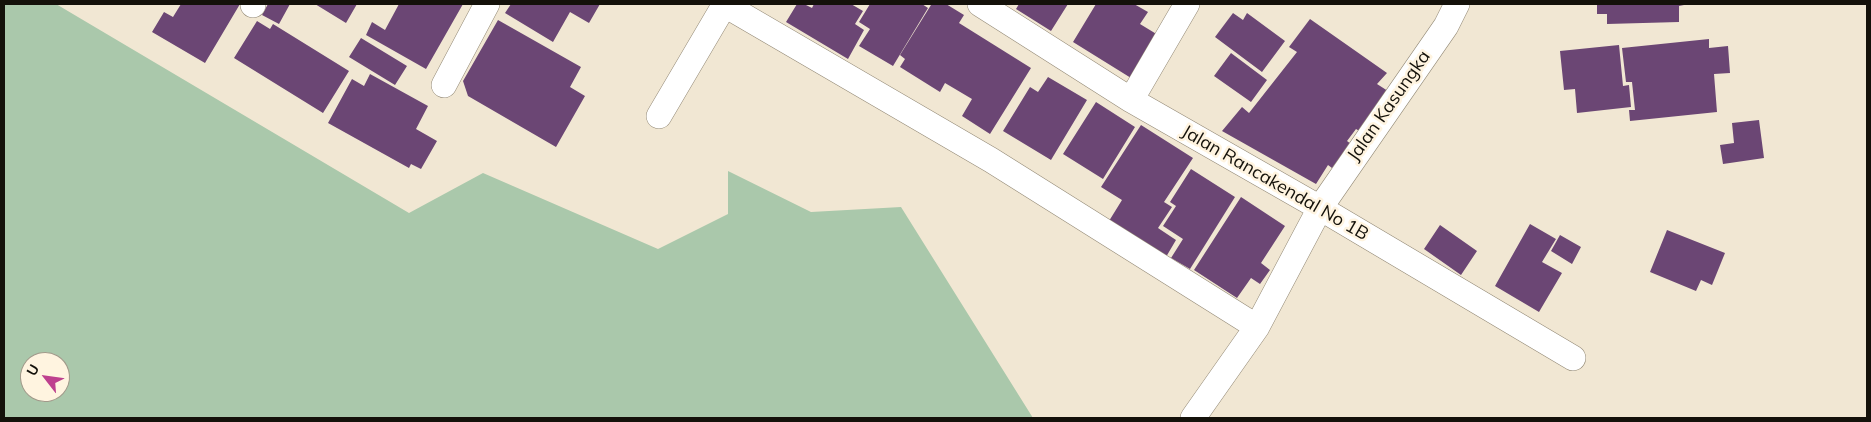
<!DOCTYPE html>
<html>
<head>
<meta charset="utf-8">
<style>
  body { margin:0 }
  #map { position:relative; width:1871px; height:422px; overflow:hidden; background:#f1e7d3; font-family:Mulish,sans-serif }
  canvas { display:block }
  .frame { position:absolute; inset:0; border:5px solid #14110a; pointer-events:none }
  .north { position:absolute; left:20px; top:352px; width:50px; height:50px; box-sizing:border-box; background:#fff4e0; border:1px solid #a1998a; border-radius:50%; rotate:300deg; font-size:14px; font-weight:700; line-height:20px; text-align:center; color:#14110a }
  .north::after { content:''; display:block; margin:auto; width:18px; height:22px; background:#be408e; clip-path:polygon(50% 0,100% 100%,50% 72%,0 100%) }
</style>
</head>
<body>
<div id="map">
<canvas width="1871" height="422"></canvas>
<div class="frame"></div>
<div class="north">U</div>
</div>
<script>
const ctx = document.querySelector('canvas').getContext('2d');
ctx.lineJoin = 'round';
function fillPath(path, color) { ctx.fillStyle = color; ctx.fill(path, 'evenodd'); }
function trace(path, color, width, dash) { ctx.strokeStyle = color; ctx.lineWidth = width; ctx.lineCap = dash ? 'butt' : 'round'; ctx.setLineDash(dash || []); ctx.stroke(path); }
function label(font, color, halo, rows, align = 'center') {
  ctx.font = font + ' Mulish,sans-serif'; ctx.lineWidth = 5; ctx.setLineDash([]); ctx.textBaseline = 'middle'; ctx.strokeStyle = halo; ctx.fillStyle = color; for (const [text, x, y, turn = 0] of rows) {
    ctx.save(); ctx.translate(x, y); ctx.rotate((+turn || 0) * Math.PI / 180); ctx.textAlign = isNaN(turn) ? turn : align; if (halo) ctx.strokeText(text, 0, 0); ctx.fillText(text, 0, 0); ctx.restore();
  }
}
const green = new Path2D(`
  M4 4H56L409 213 483 173 658 249 728 214V171L811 212 901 207 1033 418H4ZM30 362H60V392H30Z`);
const building = new Path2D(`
  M181 4H240L205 63 152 32 164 12 173 17Z
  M268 4H290L279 24 262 15Z
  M315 4H357L346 23Z
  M399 4H463L426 69 366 35 372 22 385 30Z
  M511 4H600L589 23 570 12 553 42 505 13Z
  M797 4H804L812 8 814 4H851L863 11 855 24 864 30 848 59 786 22Z
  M870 4H922L928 8 893 66 859 46 870 29 859 22Z
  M929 4H946L964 15 959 23 1031 68 990 134 962 116 972 99 945 83 940 92 900 67 905 59 900 55 931 5Z
  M1019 4H1068L1051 31 1016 9Z
  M1096 4H1134L1148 12 1140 24 1158 35 1131 78 1073 42Z
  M1597 4H1684V5L1679 6V22L1607 24V14H1597Z
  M1233 13 1243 20 1247 13 1285 41 1262 72 1215 37Z
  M1310 19 1387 73 1377 84 1391 93 1361 132 1356 129 1347 141 1351 144 1332 168 1328 165 1316 184 1222 131 1242 107 1249 113 1297 52 1289 47Z
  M498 20 581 67 570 87 585 96 556 147 468 96 463 81Z
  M257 21 270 29 273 24 349 71 323 113 234 58Z
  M361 38 407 66 395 85 349 57Z
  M1709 39V48L1728 46 1730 73 1714 74 1717 112 1630 121 1629 110H1635L1632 82H1626L1622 48Z
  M1619 45 1623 86 1629 85 1631 107 1577 113 1575 89 1564 90 1560 51Z
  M1231 53 1267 80 1251 102 1214 76Z
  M370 74 428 106 416 129 437 141 421 169 411 164 409 168 328 123 352 79 364 86Z
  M1048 77 1087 100 1051 160 1003 131 1030 87 1038 92Z
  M1096 102 1135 127 1103 179 1063 154Z
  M1759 120 1764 158 1723 164 1720 145 1734 143 1732 123Z
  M1141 125 1193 158 1164 202 1172 207 1158 228 1176 240 1166 257 1109 221 1122 200 1101 187Z
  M1191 169 1235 197 1190 269 1171 258 1183 239 1163 226 1176 206 1170 202Z
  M1241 197 1285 226 1261 263 1270 270 1260 284 1251 278 1237 298 1194 270Z
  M1530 224 1556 239 1542 262 1562 273 1539 312 1495 286Z
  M1440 225 1477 251 1461 275 1424 249Z
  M1667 230 1725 253 1712 285 1701 280 1696 291 1650 272Z
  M1560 235 1581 247 1572 264 1551 251Z`);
const minor = new Path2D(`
  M980 4 1131 100 1320 208 1573 358
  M253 5V4
  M725 5 991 160 1257 327
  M444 85 487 4
  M1131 100 1187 4
  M659 116 725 4
  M1193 418 1257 327 1320 208 1446 26 1457 4`);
const streetNames = [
  ["Jalan Kasungka",1389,106,-55],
  ["Jalan Rancakendal No 1B",1275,183,30]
];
fillPath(green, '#aac8ab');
fillPath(building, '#6b4674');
trace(minor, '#928875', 26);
trace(minor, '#fff', 25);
label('18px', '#14110a', '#fff4e0', streetNames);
</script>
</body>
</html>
